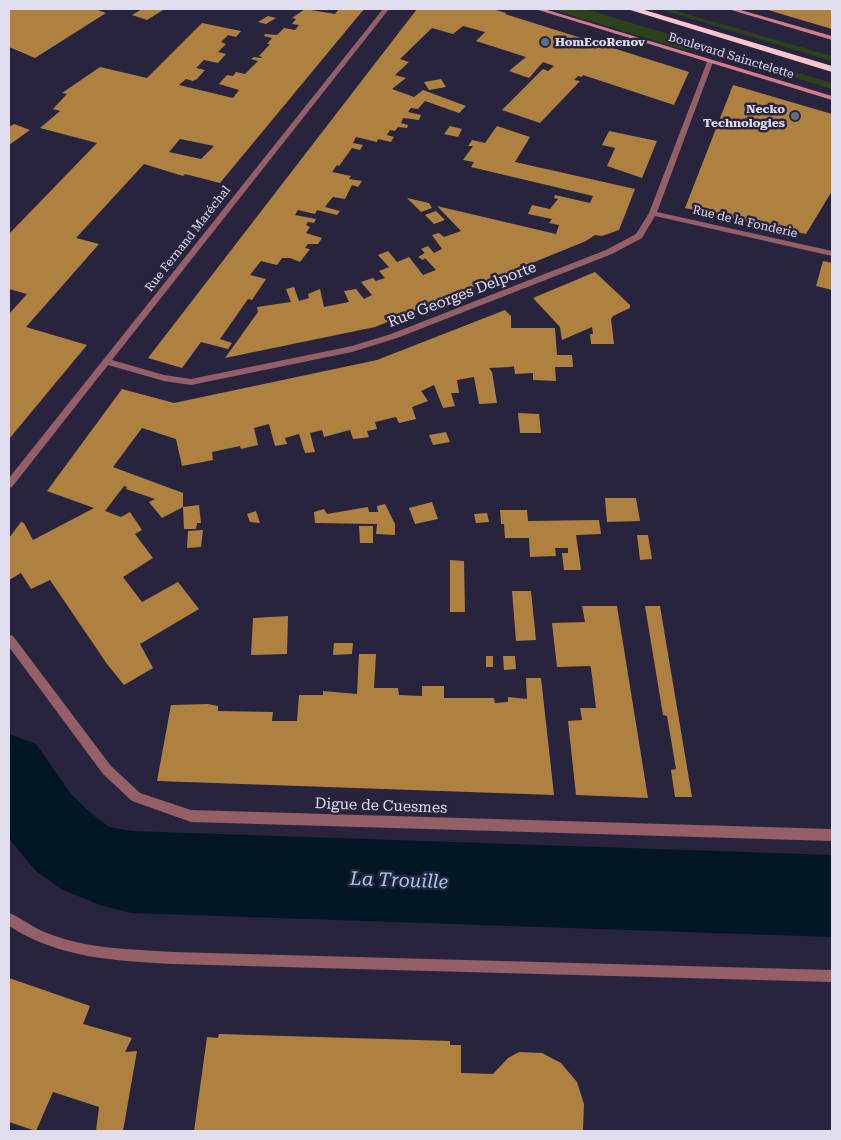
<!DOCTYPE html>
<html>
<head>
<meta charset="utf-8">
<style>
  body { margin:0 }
  #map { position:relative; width:841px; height:1140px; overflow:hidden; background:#29243d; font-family:"Roboto Serif",serif }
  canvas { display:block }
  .frame { position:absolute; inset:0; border:10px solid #e0ddee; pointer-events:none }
</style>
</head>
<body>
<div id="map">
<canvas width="841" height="1140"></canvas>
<div class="frame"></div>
</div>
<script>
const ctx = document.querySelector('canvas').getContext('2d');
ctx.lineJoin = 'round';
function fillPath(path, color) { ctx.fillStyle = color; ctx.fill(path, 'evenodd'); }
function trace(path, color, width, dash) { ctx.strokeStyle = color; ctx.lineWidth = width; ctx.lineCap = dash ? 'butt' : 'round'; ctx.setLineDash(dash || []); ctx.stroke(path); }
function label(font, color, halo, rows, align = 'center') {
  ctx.font = font + ' "Roboto Serif",serif'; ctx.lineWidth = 5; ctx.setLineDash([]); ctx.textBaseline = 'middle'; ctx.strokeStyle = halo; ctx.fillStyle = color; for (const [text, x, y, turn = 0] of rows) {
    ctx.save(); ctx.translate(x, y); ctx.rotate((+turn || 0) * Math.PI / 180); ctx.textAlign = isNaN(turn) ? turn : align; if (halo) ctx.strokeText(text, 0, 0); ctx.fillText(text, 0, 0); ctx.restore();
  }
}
const green = new Path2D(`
  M551 9H585L832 83V89L701 49 685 50Z
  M659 9H669L832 56V61Z`);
const river = new Path2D(`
  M9 734 36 744 71 794 93 815 109 827 131 831 832 855V937L131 913 100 905 61 889 36 871 9 839Z`);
const building = new Path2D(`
  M9 9H95L106 13 35 58 9 47Z
  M142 9H160L163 10 147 20 132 15Z
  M305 9 335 14 339 9H364L220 183 185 174 183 176 144 164 76 238 99 244 26 327 87 345 9 439V314L27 294 9 289V234L97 143 40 128 60 111 53 109 67 94 62 93 100 67 147 78 202 23 241 31 236 37 228 35 221 42 226 44 218 52 226 54 218 63 204 60 196 68 205 70 197 79 193 81 186 79 179 85 233 98 239 90 219 84 227 75 233 76 236 72 245 74 258 61 251 59 254 57 261 58 262 57 259 56 270 44H267L272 38 264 36 265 34 277 35 284 28 295 30 299 25 292 24 296 19 292 18ZM180 139 214 146 201 159 169 152Z
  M417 9H492L506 13 505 14 689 72 674 105 583 75 582 77 578 76 574 80 580 81 540 123 502 110 543 69 548 71 554 66 543 62 529 78 509 71 526 57 476 41 485 32 463 26 453 34 432 28 400 59 409 62 395 75 406 78 392 89 414 97 423 90 466 106 459 113 425 101 418 109 411 108 408 112 421 115 419 120 403 118 401 123 408 125 407 128 398 127 395 131 390 130 387 135 394 137 391 142 378 139 377 142 356 137 353 143 363 145 360 150 352 148 339 166 337 165 332 172 351 176 349 179 362 181 358 187 352 185 345 199 333 197 328 203 325 207 340 211 337 215 317 210 315 214 298 210 295 215 316 219 314 223 308 222 306 225 310 227 306 233 322 238 318 244H308L305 248 310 249 300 262 290 258H282L277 265 261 261 250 275 266 279 252 300 248 299 220 339 232 343 228 349 201 342 182 368 148 358Z
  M765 9H832V29L788 16Z
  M268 16 276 18 266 24 258 22Z
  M441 79 446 87 429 90 424 82Z
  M733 85 832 114V191L806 234 685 208Z
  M14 124 30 130 9 145V127Z
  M450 126 462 129 458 137 444 134Z
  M497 126 530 137 515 162 635 189 619 230 602 236 595 235 586 241 375 327 225 358 258 312 257 307 291 302 286 289 294 287 299 301 309 298 308 294 320 289 324 307 349 302 344 291 356 289 364 299 372 295 361 282 373 278 376 281 385 278 379 271 389 267 378 255 388 251 397 262 409 257 423 275 436 270 425 258 423 260 418 257 425 253 421 249 428 246 434 253 442 249 432 235 439 233 444 237 461 231 437 206 556 234 559 225 549 223 552 219 528 214 532 205 550 209 558 199 554 198 555 195 590 203 593 196 471 167 474 162 463 160 473 146H468L472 140 485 143Z
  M609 131 657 141 642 178 607 166 615 148 602 145Z
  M407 198 429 203 432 208 421 212Z
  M436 211 445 220 434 224 425 215Z
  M823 261 832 263V290L816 286Z
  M595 272 630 305V308L613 316 611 319 614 344H591L590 334H593L592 327 562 340 560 327 533 298Z
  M505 310 511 316V328H555L557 355H572L573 367H555L556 381 533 380V373L515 374 514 366 510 367 489 368 492 372 497 403 479 404 474 377 457 380 459 393H451L455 406 443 408 434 385 421 391 428 401 412 407 416 419 399 423 396 417 375 422 377 429 367 431 369 437 363 438 353 439 350 430 324 437 322 430 310 433 315 452 305 453 299 434 285 438 287 444 275 446 269 424 254 428 258 445 241 449 240 446 212 452 213 460 182 466 176 439 142 428 113 467 183 493V507L162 518 149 502 155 499 126 489 127 487 124 486 105 511 121 517 130 512 142 530 135 534 153 558 123 577 142 602 178 582 199 609 140 644 153 668 124 685 107 664 50 580 31 589 21 573 9 580V538L21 522 24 523 33 540 94 508 47 491 122 389 174 403 377 360Z
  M518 413 539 414 541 433H520Z
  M446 432 450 442 433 445 429 435Z
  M605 498H636L640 521 607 522Z
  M432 502 438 519 415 524 409 508Z
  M385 504 395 524V535L376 534 377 524 315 523 314 512 324 509 327 514 368 507 369 512H378L377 506Z
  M199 505 201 523H197L196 529H184L183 507Z
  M500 510H527L528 521 599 520 601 534 576 535 581 570H564L562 553H568V548H555L556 556 530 557 529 538H505L504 524H501Z
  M256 511 260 523 250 522 247 514Z
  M487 513 489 522 476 523 474 514Z
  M359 526H373V543H360Z
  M203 530 201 547 187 548 188 531Z
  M637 535H648L652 559 640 560Z
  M450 560 464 561 465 612H450Z
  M512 591H531L536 640 516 641Z
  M582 606H617L648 798 576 795 568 721 582 720 580 708H596L591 668 590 666 557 667 552 623 585 622Z
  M645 606H660L692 797H675L671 770 676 769 667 716 663 715Z
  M288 616 287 654 251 655 253 618Z
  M334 643H353L352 654 333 655Z
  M359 654H376L374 688H398L399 695 422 696V686H444V698H494L495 703 508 702V697L527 699 526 678H541L554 795 157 781 171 705 208 704 218 706V711L273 712 272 721H297L299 695H323V691L357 694Z
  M486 656H493V667H486Z
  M503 656H515L516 669 504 670Z
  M9 978 90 1006 83 1024 132 1038 125 1052 137 1051 123 1131H96L99 1107 53 1092 36 1131 9 1122Z
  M219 1034 450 1041V1045H461V1073L493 1074 508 1058 519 1052 542 1053 561 1063 577 1082 584 1104 583 1130 194 1131 207 1037 218 1038Z`);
const street = new Path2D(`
  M383 9H389L112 360 164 375 191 379 352 346 391 334 606 250 636 234 649 213 707 62 710 60 713 62 657 212 832 251V256L655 216 642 238 612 254 397 338 352 352 191 385 164 381 108 365 12 487 9 488V478Z
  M9 635 13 636 111 766 140 793 191 810 832 829V841L191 822 132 801 103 774 9 647Z
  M9 913C22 918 33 928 47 933 86 949 131 949 173 952L832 970V982L173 964C115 961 59 958 9 926Z`);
const secondary = new Path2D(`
  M535 9H544L832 96V100Z
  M728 9H737L832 36V40Z`);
const highway = new Path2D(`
  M627 9H641L832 66V72Z`);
const markers = [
  [545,42,5,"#5c6f8a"],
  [795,116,5,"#5c6f8a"]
];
const farPoinames = [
  ["HomEcoRenov",555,42],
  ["Necko",785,109,"right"],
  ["Technologies",785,123,"right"]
];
const farStreetnames = [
  ["Boulevard Sainctelette",731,56,17],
  ["Rue de la Fonderie",745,222,13],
  ["Rue Fernand Maréchal",188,239,-52]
];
const streetNames = [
  ["Rue Georges Delporte",462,295,-21],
  ["Digue de Cuesmes",381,806,2]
];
const nearWaternames = [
  ["La Trouille",399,881,2]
];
fillPath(green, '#2c421b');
fillPath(river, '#021624');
fillPath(building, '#ae8141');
fillPath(street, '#955f68');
fillPath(secondary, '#d27c8c');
fillPath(highway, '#fbc5cd');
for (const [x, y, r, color] of markers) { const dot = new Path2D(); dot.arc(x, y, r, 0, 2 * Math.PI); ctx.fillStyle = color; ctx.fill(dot); trace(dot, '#29243d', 2); }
label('bold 12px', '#e0ddee', '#29243d', farPoinames, 'left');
label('12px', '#e0ddee', '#29243d', farStreetnames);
label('15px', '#e0ddee', '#29243d', streetNames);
label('italic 19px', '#99ccf4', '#29243d', nearWaternames);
</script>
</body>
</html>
